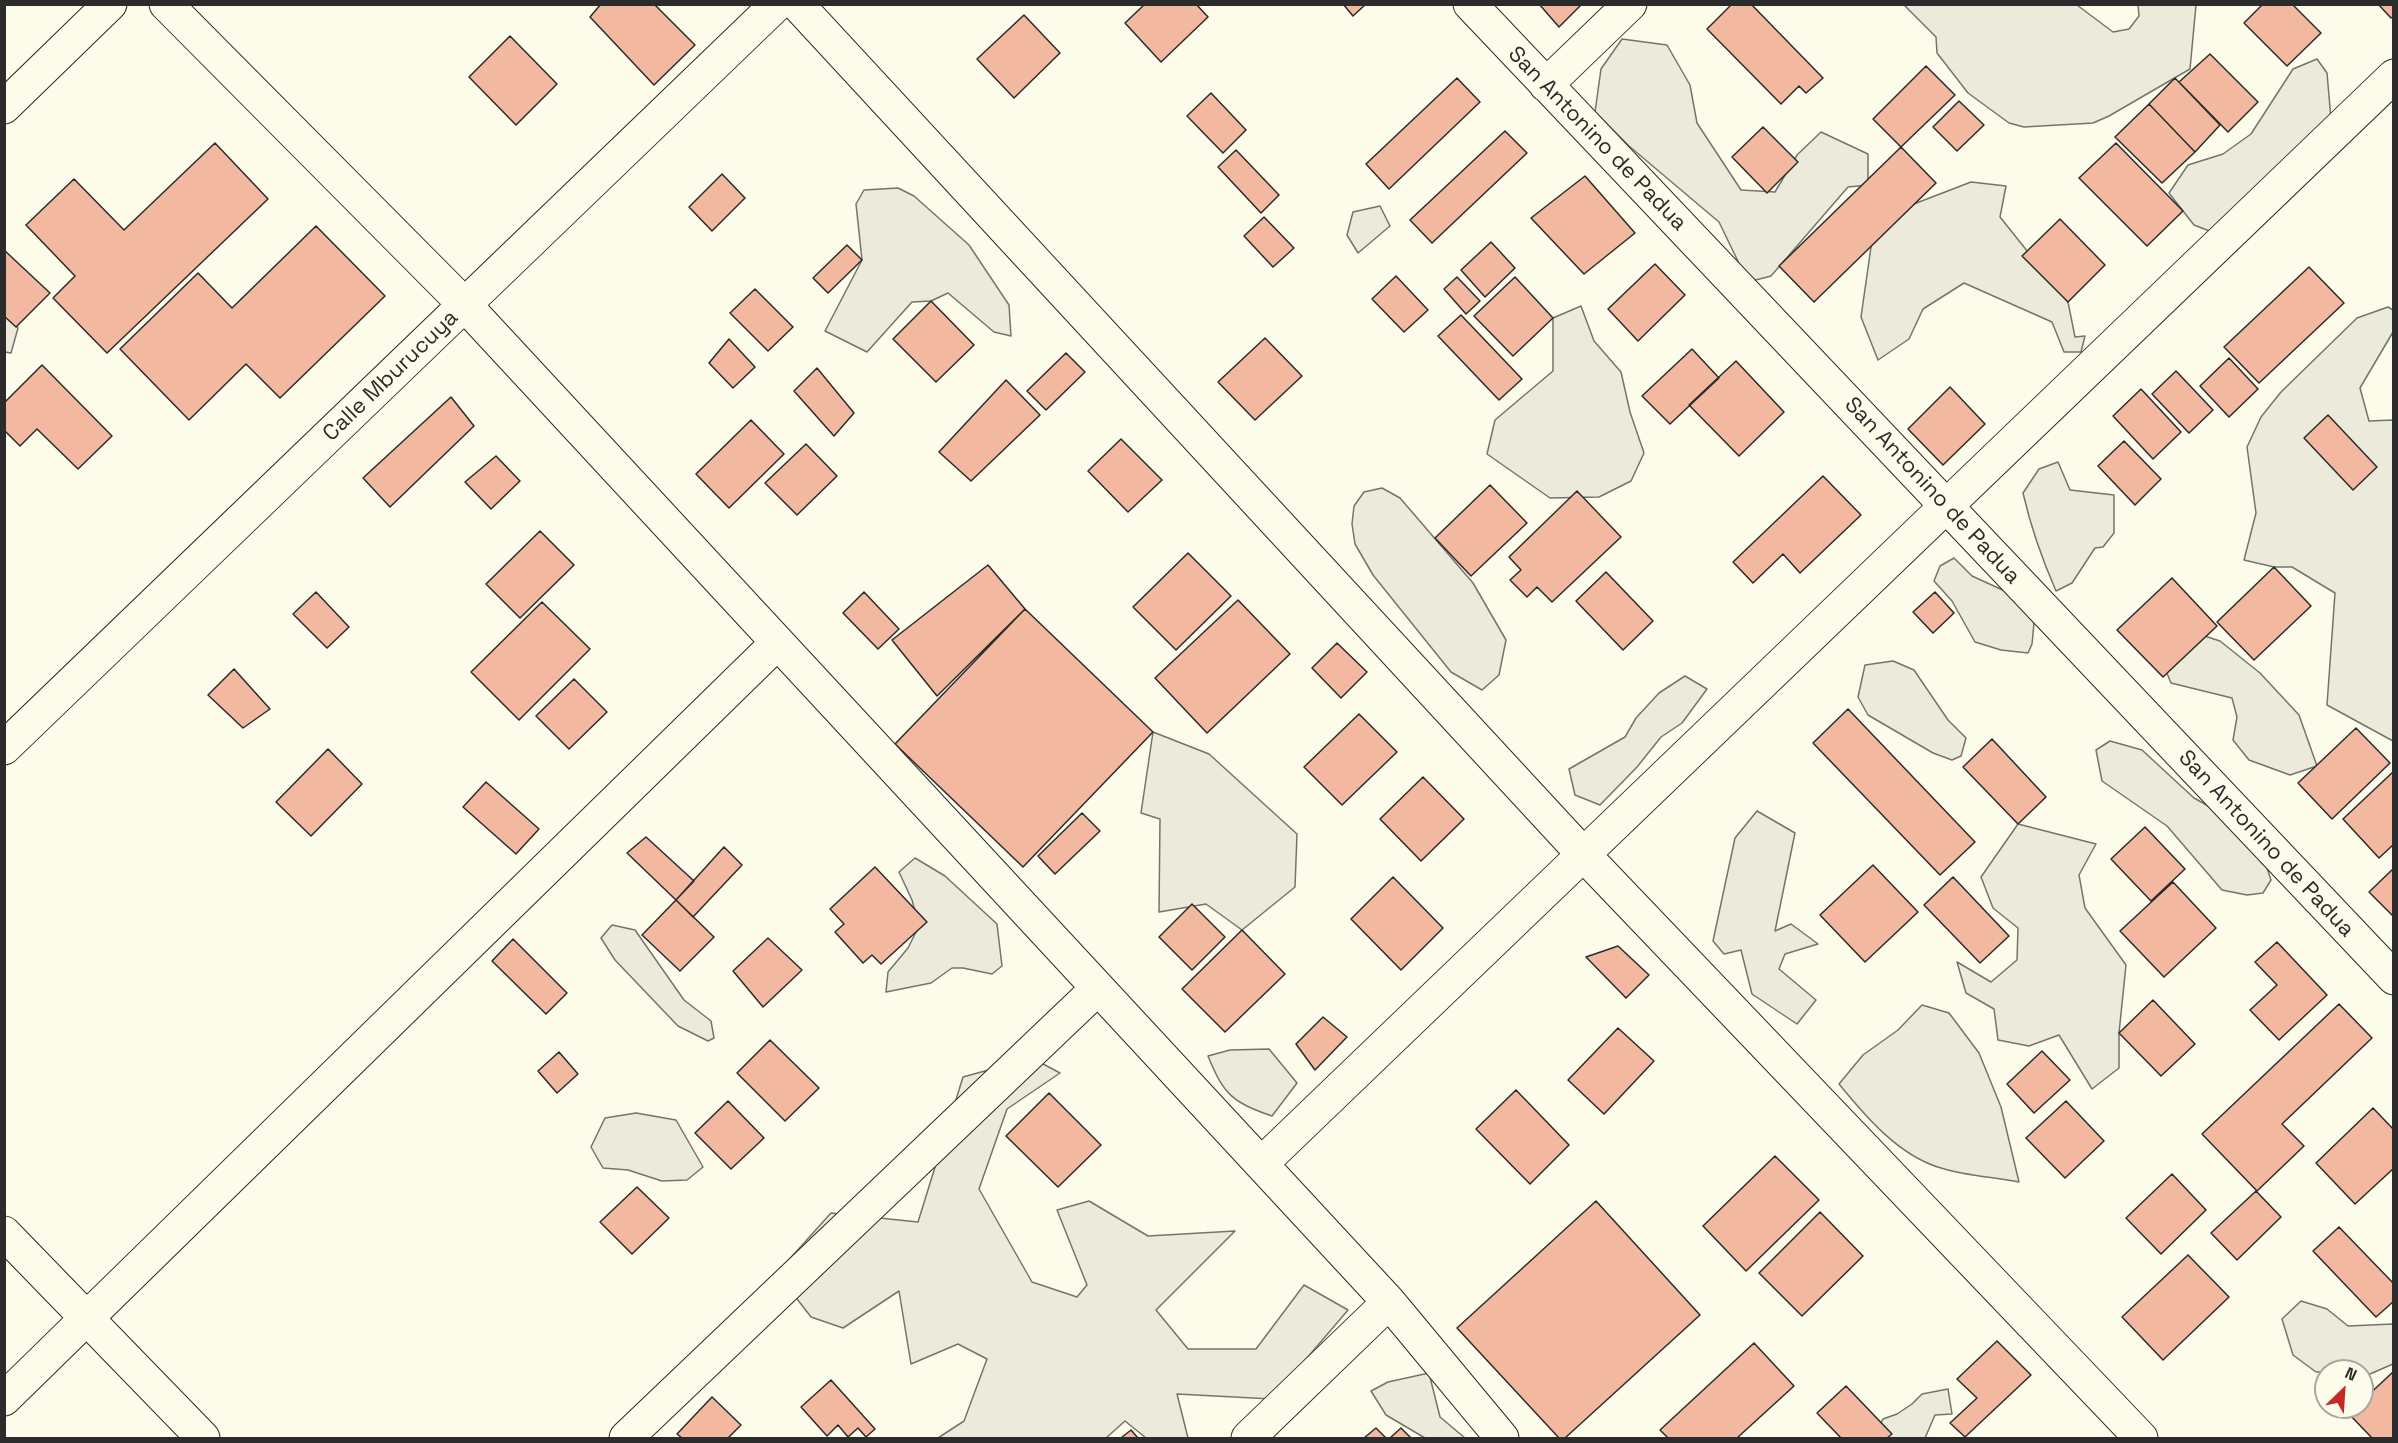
<!DOCTYPE html>
<html>
<head>
<meta charset="utf-8">
<style>
  body { margin:0 }
  #map { position:relative; width:2398px; height:1443px; overflow:hidden; background:#fdfbea; font-family:"Space Grotesk",sans-serif }
  canvas { display:block }
  .frame { position:absolute; inset:0; border:6px solid #2b2b2b; pointer-events:none }
  .north { position:absolute; left:2314px; top:1359px; width:60px; height:60px; box-sizing:border-box; background:#fdfbea; border:2px solid #a9a89e; border-radius:50%; rotate:25deg; font-size:16px; font-weight:700; line-height:24px; text-align:center; color:#2b2b2b }
  .north::after { content:''; display:block; margin:auto; width:21px; height:27px; background:#c62828; clip-path:polygon(50% 0,100% 100%,50% 72%,0 100%) }
</style>
</head>
<body>
<div id="map">
<canvas width="2398" height="1443"></canvas>
<div class="frame"></div>
<div class="north">N</div>
</div>
<script>
const ctx = document.querySelector('canvas').getContext('2d');
ctx.lineJoin = 'round';
function fillPath(path, color) { ctx.fillStyle = color; ctx.fill(path, 'evenodd'); }
function trace(path, color, width, dash) { ctx.strokeStyle = color; ctx.lineWidth = width; ctx.lineCap = dash ? 'butt' : 'round'; ctx.setLineDash(dash || []); ctx.stroke(path); }
function label(font, color, halo, rows, align = 'center') {
  ctx.font = font + ' "Space Grotesk",sans-serif'; ctx.lineWidth = 4.5; ctx.setLineDash([]); ctx.textBaseline = 'middle'; ctx.strokeStyle = halo; ctx.fillStyle = color; for (const [text, x, y, turn = 0] of rows) {
    ctx.save(); ctx.translate(x, y); ctx.rotate((+turn || 0) * Math.PI / 180); ctx.textAlign = isNaN(turn) ? turn : align; if (halo) ctx.strokeText(text, 0, 0); ctx.fillText(text, 0, 0); ctx.restore();
  }
}
const green = new Path2D(`
  M1904 5H2077L2113 32 2129 29 2139 16 2138 5H2196L2190 69 2109 116 2093 123 2024 127 2009 123 1968 93 1937 53 1936 37Z
  M1622 39 1667 45 1690 85 1697 123 1741 190 1775 192 1797 155 1821 132 1868 154V185L1848 187 1771 276 1748 282 1719 222 1629 146 1595 112 1601 69Z
  M2317 59 2327 73 2331 119 2230 239 2194 225 2169 193 2188 165 2223 154 2251 134 2293 69Z
  M1971 182 2006 186 2000 217 2068 302 2075 337 2085 336 2081 352H2064L2052 322 1964 283 1923 309 1909 339 1878 360 1861 317 1875 219Z
  M898 188 914 196 969 245 1009 305 1011 336 994 332 948 293 931 301 912 302 867 352 825 331 862 260 856 204 864 190Z
  M1380 206 1390 226 1358 253 1347 235 1353 212Z
  M1581 306 1594 341 1621 372 1630 412 1644 453 1631 481 1599 497 1550 498 1487 454 1495 420 1553 371V318Z
  M2388 307 2393 310V332L2360 388 2369 421 2393 420V741L2327 705 2335 593 2292 567H2274L2244 560 2256 513 2247 447 2261 417 2281 392 2357 318Z
  M4 313 18 328 11 353 5 352Z
  M2058 462 2070 490 2114 495V533L2103 547 2095 548 2072 583 2056 591C2042 559 2031 528 2023 493L2039 469Z
  M1382 488 1400 498 1473 583 1506 640 1499 675 1482 690 1451 672 1373 575 1355 544 1352 524 1354 506 1364 492Z
  M1954 558 1972 576 2018 597 2034 623 2032 644 2028 653 2001 650 1975 642 1952 601 1934 581 1940 566Z
  M2183 629 2220 641 2260 673 2299 715 2317 766 2290 775 2249 760 2233 740 2237 717 2232 698 2171 683 2161 659Z
  M1893 661 1914 670 1948 720 1966 738 1961 756 1952 760 1933 753 1868 715 1858 697 1865 665Z
  M1685 676 1707 689 1682 723 1661 737 1637 767 1600 805 1575 795 1569 769 1625 737 1636 718 1659 693Z
  M1153 732 1209 754 1297 834 1295 887 1242 930 1206 904 1159 912 1160 819 1141 813Z
  M2110 741 2142 750 2194 798 2255 832 2271 880 2263 893 2247 895 2222 890 2167 826 2102 781 2096 750Z
  M1757 811 1795 833 1775 931 1791 924 1818 944 1785 954 1779 969 1816 1000 1797 1024 1752 994 1741 950 1724 954 1713 941 1735 838Z
  M2018 824 2096 844 2079 875 2085 908 2126 965 2119 1033V1068L2092 1089 2059 1035 2029 1046 1998 1040 1994 1009 1966 993 1957 962 1991 982 2017 960 2018 928 1993 908 1981 877Z
  M915 858 945 876 997 924 1002 966 992 974 963 968H952L931 983 886 992 888 972 908 948 919 926 912 900 899 872Z
  M612 925 635 930 684 1000 711 1021 714 1038 708 1041 678 1026 615 960 601 938Z
  M1922 1005 1949 1013 1979 1053 2001 1107 2019 1182C1993 1177 1966 1176 1941 1168 1899 1156 1866 1117 1839 1084L1863 1055 1898 1030Z
  M1269 1049 1297 1083 1272 1116C1232 1102 1224 1095 1208 1056L1230 1050Z
  M1032 1058 1060 1073 1007 1109 979 1189 1032 1282 1077 1297 1087 1285 1057 1210 1089 1201 1148 1236 1235 1231 1156 1310 1188 1349H1256L1304 1285 1348 1310 1272 1399 1177 1394 1188 1438H1146L1125 1421 1106 1438H938L964 1421 987 1359 958 1344 911 1364 899 1291 843 1328 811 1317 777 1273 831 1213 918 1222 963 1077Z
  M636 1113 676 1120 703 1167 687 1180 662 1181 628 1170 603 1168 591 1147 605 1118Z
  M2301 1301 2327 1309 2348 1326 2393 1324V1364L2363 1377 2362 1371 2316 1372 2293 1355 2282 1319Z
  M1429 1373 1440 1417 1465 1438H1425L1386 1415 1371 1391 1388 1382Z
  M1948 1389 1952 1414 1935 1415 1925 1438H1875L1873 1437 1883 1419 1897 1414 1912 1404 1922 1394Z`);
const building = new Path2D(`
  M601 4H654L695 45 654 85 590 17Z
  M1145 4H1196L1208 17 1161 62 1125 23Z
  M1343 4H1366L1353 16Z
  M1539 4H1582L1559 27Z
  M1732 4H1751L1823 78 1806 93 1799 86 1781 104 1707 29Z
  M2263 4H2292L2321 33 2287 66 2244 23Z
  M2378 4H2394V16L2391 18Z
  M1024 15 1060 53 1014 98 977 59Z
  M510 36 557 84 516 125 469 77Z
  M2210 54 2258 102 2228 132 2179 82Z
  M1926 66 1955 95 1901 147 1873 119Z
  M1457 78 1480 102 1389 189 1366 164Z
  M2175 78 2220 125 2195 152 2149 104Z
  M1211 93 1246 130 1223 153 1187 116Z
  M1959 101 1984 125 1957 151 1933 127Z
  M2149 104 2195 152 2162 183 2115 137Z
  M1763 127 1798 162 1767 193 1732 157Z
  M1505 131 1527 153 1432 243 1410 220Z
  M215 143 268 199 107 353 53 298 75 276 26 225 74 179 124 230Z
  M2116 143 2183 211 2147 246 2079 178Z
  M1901 147 1936 183 1814 302 1779 266Z
  M1236 150 1279 195 1261 213 1218 167Z
  M722 174 745 198 712 231 689 207Z
  M1585 176 1635 233 1584 274 1531 218Z
  M1264 217 1294 248 1273 267 1244 236Z
  M2060 219 2105 265 2068 302 2022 256Z
  M316 226 385 296 280 398 246 364 189 420 120 349 198 273 232 308Z
  M1491 242 1515 268 1485 297 1461 270Z
  M847 245 862 260 828 293 813 278Z
  M4 250 50 293 16 327 4 316Z
  M1655 264 1685 295 1638 341 1608 309Z
  M2309 267 2344 303 2259 383 2224 347Z
  M1396 276 1428 310 1404 332 1372 299Z
  M1457 277 1480 301 1466 314 1444 289Z
  M1515 277 1553 318 1513 356 1474 316Z
  M755 289 793 327 768 351 730 313Z
  M931 301 974 345 936 382 893 339Z
  M1461 315 1522 379 1499 400 1438 336Z
  M1265 338 1302 376 1255 420 1218 382Z
  M729 339 755 367 733 388 709 363Z
  M1692 349 1719 378 1670 424 1642 396Z
  M1066 353 1085 372 1046 410 1027 391Z
  M2229 358 2258 389 2229 417 2200 386Z
  M1736 361 1784 412 1739 456 1689 405Z
  M42 365 112 436 78 469 37 429 20 446 4 430V403Z
  M817 368 854 413 834 436 794 391Z
  M2176 371 2213 410 2189 433 2152 394Z
  M1006 380 1040 415 971 481 939 452Z
  M1950 387 1985 424 1943 465 1908 429Z
  M2141 389 2181 432 2153 459 2113 416Z
  M451 397 474 426 390 507 363 478Z
  M2328 415 2377 467 2353 490 2304 438Z
  M751 420 784 454 729 508 696 474Z
  M1121 439 1162 480 1128 512 1088 471Z
  M2124 441 2161 479 2135 505 2098 466Z
  M806 444 837 476 797 515 765 483Z
  M496 456 520 481 491 509 465 482Z
  M1823 476 1861 515 1800 573 1783 554 1753 583 1733 562Z
  M1490 485 1527 523 1471 576 1435 538Z
  M1577 491 1621 537 1552 602 1537 587 1527 597 1510 580 1521 570 1509 557Z
  M540 531 574 565 520 618 486 584Z
  M1188 553 1231 596 1176 650 1133 607Z
  M988 565 1025 609 937 696 892 640Z
  M2274 567 2311 606 2254 660 2217 622Z
  M1606 572 1653 621 1623 650 1576 601Z
  M2172 578 2217 626 2163 677 2117 630Z
  M316 592 349 627 327 648 293 614Z
  M864 592 899 629 878 649 843 613Z
  M1935 592 1954 613 1933 633 1913 612Z
  M1238 600 1290 654 1207 733 1155 678Z
  M542 602 590 649 519 720 471 672Z
  M1025 609 1153 732 1023 867 895 744Z
  M1337 643 1367 672 1341 698 1312 668Z
  M234 669 270 709 243 728 208 695Z
  M574 679 607 712 569 749 536 716Z
  M1848 709 1975 842 1940 875 1813 743Z
  M1359 714 1397 752 1342 805 1304 767Z
  M2356 728 2390 763 2332 819 2298 783Z
  M1992 739 2046 797 2018 824 1963 767Z
  M328 749 362 784 311 836 276 802Z
  M2394 771V844L2379 858 2343 819Z
  M1423 777 1464 819 1421 861 1380 819Z
  M486 782 539 829 516 854 463 807Z
  M1082 813 1100 831 1055 874 1038 856Z
  M2145 827 2185 869 2151 901 2111 859Z
  M646 837 694 881 676 900 627 853Z
  M724 847 742 865 693 917 676 900Z
  M1873 865 1918 912 1865 962 1820 915Z
  M875 867 927 922 881 964 872 955 863 963 835 932 844 924 830 909Z
  M2394 868V917L2369 892Z
  M1393 877 1443 928 1401 970 1351 919Z
  M1953 877 2009 936 1980 963 1924 905Z
  M2173 882 2216 928 2164 977 2120 931Z
  M676 900 714 937 680 971 642 935Z
  M1192 904 1225 937 1192 970 1159 937Z
  M1242 930 1285 974 1225 1032 1182 989Z
  M768 938 802 970 763 1007 733 971Z
  M513 939 567 993 546 1014 492 961Z
  M2277 942 2327 995 2279 1040 2250 1010 2277 985 2255 962Z
  M1618 946 1649 975 1626 998 1586 957Z
  M2153 1000 2195 1044 2161 1076 2119 1033Z
  M2339 1004 2372 1038 2282 1124 2304 1146 2257 1191 2202 1134Z
  M1323 1017 1347 1037 1315 1070 1296 1044Z
  M1618 1028 1654 1061 1604 1114 1568 1080Z
  M770 1040 819 1088 785 1121 737 1073Z
  M2042 1051 2070 1080 2034 1113 2007 1084Z
  M559 1052 578 1074 557 1093 538 1071Z
  M1516 1090 1569 1145 1530 1184 1476 1129Z
  M1049 1093 1101 1145 1058 1187 1006 1136Z
  M728 1101 764 1138 731 1169 695 1133Z
  M2066 1101 2104 1141 2065 1178 2026 1138Z
  M2373 1108 2394 1130V1168L2355 1204 2316 1163Z
  M1775 1156 1819 1200 1746 1271 1703 1226Z
  M2172 1174 2206 1210 2161 1254 2126 1218Z
  M637 1187 669 1218 632 1254 600 1222Z
  M2256 1191 2281 1217 2237 1260 2211 1233Z
  M1596 1201 1700 1315 1565 1438H1559L1457 1328Z
  M1820 1212 1863 1256 1802 1316 1759 1273Z
  M2339 1227 2394 1284V1301L2376 1317 2313 1251Z
  M2188 1255 2229 1297 2163 1360 2122 1317Z
  M1997 1341 2031 1375 1965 1437 1950 1423 1977 1398 1957 1379Z
  M1754 1343 1794 1386 1737 1438H1668L1660 1430Z
  M2394 1371V1438H2372L2349 1414 2356 1407H2362V1401Z
  M831 1380 875 1429 866 1437 858 1428 848 1437 838 1425 827 1436 801 1407Z
  M1846 1386 1892 1434 1887 1438H1841L1817 1413Z
  M712 1397 741 1425 728 1438H682L677 1434Z
  M1376 1428 1386 1438H1364Z
  M1401 1428 1411 1438H1390Z
  M1131 1430 1138 1438H1121Z`);
const street = new Path2D(`
  M166 4 465 305 1389 1302 1502 1438
  M797 4 1583 854 2141 1438
  M1470 4 2394 978
  M1546 85 1630 4
  M4 107 110 4
  M4 748 777 4
  M1261 1164 2394 76
  M4 1233 203 1438
  M4 1399 777 643
  M626 1438 1098 988
  M1248 1438 1389 1302`);
const streetNames = [
  ["San Antonino de Padua",1597,139,46],
  ["Calle Mburucuya",391,376,-44],
  ["San Antonino de Padua",1932,491,47],
  ["San Antonino de Padua",2266,844,47]
];
fillPath(green, '#ecebdb');
trace(green, '#74746e', 1.5);
fillPath(building, '#f2b8a0');
trace(building, '#2b2b2b', 1.5);
trace(street, '#2b2b2b', 35);
trace(street, '#fdfbea', 33);
label('22px', '#2b2b2b', '#fdfbea', streetNames);
</script>
</body>
</html>
